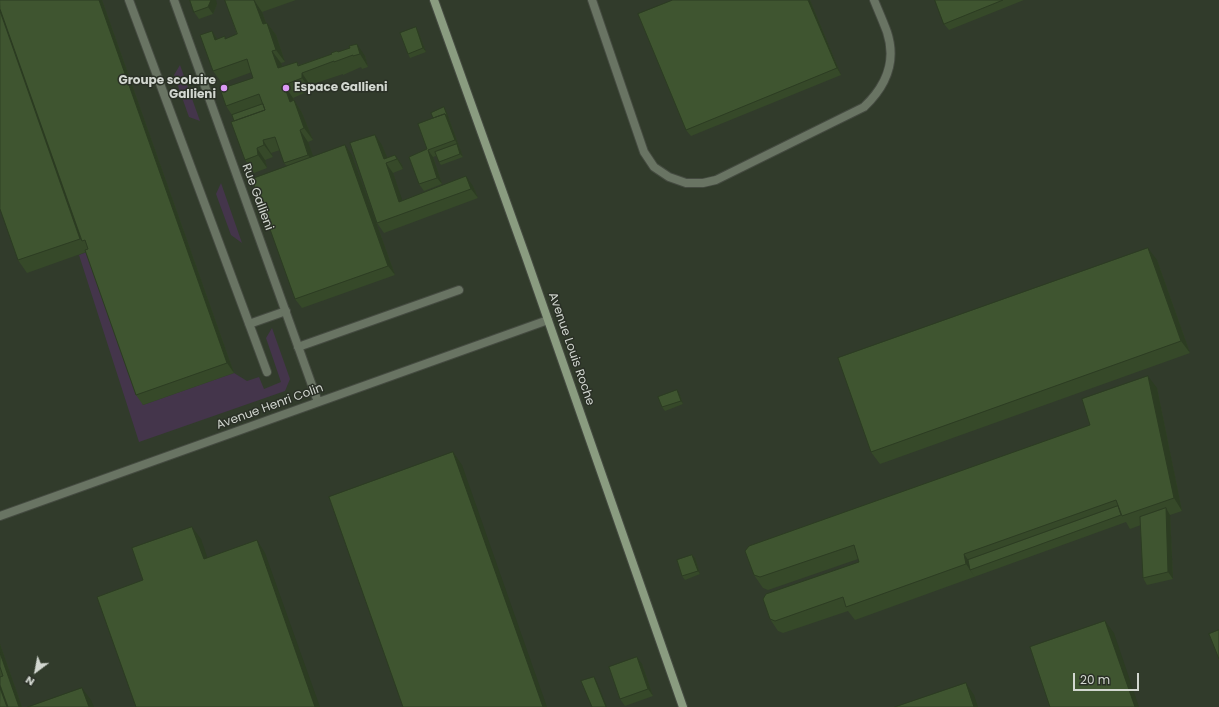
<!DOCTYPE html>
<html>
<head>
<meta charset="utf-8">
<style>
  body { margin:0 }
  #map { position:relative; width:1219px; height:707px; overflow:hidden; background:#2a3026; font-family:Poppins,sans-serif }
  canvas { display:block }
  .north { position:absolute; left:16px; top:651px; width:40px; height:40px; -webkit-text-stroke:3px #2a3026; paint-order:stroke; rotate:212deg; font-size:11px; font-weight:700; line-height:16px; text-align:center; color:#d2d7d0 }
  .north::after { content:''; display:block; margin:auto; width:14px; height:18px; background:#d2d7d0; clip-path:polygon(50% 0,100% 100%,50% 72%,0 100%) }
  .scale { position:absolute; left:1073px; top:673px; width:66px; height:18px; box-sizing:border-box; border:2px solid #d2d7d0; border-top:0; padding-left:5px; font-size:12px; line-height:14px; white-space:nowrap; color:#d2d7d0; -webkit-text-stroke:3px #2a3026; paint-order:stroke }
</style>
</head>
<body>
<div id="map">
<canvas width="1219" height="707"></canvas>
<div class="north">N</div>
<div class="scale">20 m</div>
</div>
<script>
const ctx = document.querySelector('canvas').getContext('2d');
ctx.lineJoin = 'round';
function fillPath(path, color) { ctx.fillStyle = color; ctx.fill(path, 'evenodd'); }
function trace(path, color, width, dash) { ctx.strokeStyle = color; ctx.lineWidth = width; ctx.lineCap = dash ? 'butt' : 'round'; ctx.setLineDash(dash || []); ctx.stroke(path); }
function label(font, color, halo, rows, align = 'center') {
  ctx.font = font + ' Poppins,sans-serif'; ctx.lineWidth = 3; ctx.setLineDash([]); ctx.textBaseline = 'middle'; ctx.strokeStyle = halo; ctx.fillStyle = color; for (const [text, x, y, turn = 0] of rows) {
    ctx.save(); ctx.translate(x, y); ctx.rotate((+turn || 0) * Math.PI / 180); ctx.textAlign = isNaN(turn) ? turn : align; if (halo) ctx.strokeText(text, 0, 0); ctx.fillText(text, 0, 0); ctx.restore();
  }
}
const built = new Path2D(`
  M0 0H1219V707H0Z`);
const green = new Path2D(`
  M180 65 200 121 189 117 174 75Z
  M221 183 242 243 231 235 216 194Z
  M92 250 143 405 234 373 247 381 259 377 264 389 281 382 266 338 272 328 290 379 285 391 139 442 79 255Z`);
const service = new Path2D(`
  M129 0 267 372
  M592 0 644 152 654 167 669 177 686 183H703L716 180 864 107C886 86 897 62 887 32 883 21 878 10 874 0
  M249 324 286 311
  M298 347 459 290`);
const minor = new Path2D(`
  M174 0 318 402
  M0 516 548 320`);
const secondary = new Path2D(`
  M434 0 526 257 683 707`);
const wall = new Path2D(`
  M0 0H102L234 373 143 405 136 395 86 252 27 273 18 260Z
  M190 0 217 4 213 14 199 19 194 12Z
  M225 0H296L262 12 266 23H267L276 35 285 62 281 63 282 67 297 62 299 65 350 48 365 56 368 67 362 69 361 67 343 75V74L310 85 311 90 293 98 294 100 302 113 313 140 308 142 313 157 352 155 395 275 302 308 295 299 287 166 284 163 280 150 271 153 273 157 265 160 267 168 254 173 245 160 232 115 226 106 253 78 252 72 222 83 213 71 212 31 217 39 227 38 237 34Z
  M673 0H810L841 75 691 136 686 130Z
  M935 0H1024L949 30 944 24Z
  M416 27 418 31 426 52 410 58 408 54Z
  M444 107 446 111 463 157 441 165 439 162 436 156 433 157 442 184 424 191 419 184 433 118Z
  M382 145 387 158 395 155 402 165 403 169 393 173 402 201 473 186 478 198 384 233 377 223Z
  M1157 260 1190 353 880 464 871 452Z
  M1157 388 1182 511 1170 515 1173 579 1147 585 1143 578 1141 525 1130 529 1126 522 855 620 848 611 783 633 778 631 770 619 859 562 858 559 768 590 763 588 754 575 1090 425Z
  M679 393 683 404 665 411 662 407Z
  M692 555 695 558 700 574 685 580 682 576Z
  M0 644 22 707H0Z
  M642 664 653 696 625 706 620 699Z`);
const shadedWall = new Path2D(`
  M0 0 82 241 80 239 0 11Z
  M99 0H102L234 373 227 363Z
  M211 0H216L217 4 213 14 208 7Z
  M254 0 262 12 271 37 263 24Z
  M808 0H810L841 75 837 68Z
  M267 23 276 35 285 62 276 50Z
  M416 27 418 31 426 52 423 48Z
  M212 31 220 44 215 40Z
  M357 44 365 56 368 67 360 54Z
  M272 51 281 63 287 81 278 68Z
  M302 73 310 85 311 90 302 78Z
  M284 85 293 98 298 114 290 102Z
  M294 100 302 113 313 140 304 128Z
  M444 107 446 111 463 157 460 154 457 144 455 140 445 114Z
  M300 130 308 142 317 167 308 155Z
  M375 135 382 145 389 162 384 159Z
  M263 140 271 153 273 157 264 145Z
  M345 145 352 155 395 275 388 266Z
  M257 148 265 160 267 168 258 155Z
  M428 150 433 157 442 184 437 178Z
  M395 155 402 165 403 169 397 159Z
  M386 163 393 173 406 211 399 202Z
  M466 176 473 186 478 198 471 189Z
  M1148 248 1157 260 1190 353 1181 341Z
  M1148 376 1157 388 1182 511 1174 498Z
  M677 390 679 393 683 404 681 401Z
  M453 452 462 465 547 707H543Z
  M1166 508 1170 515 1173 579 1168 572Z
  M192 527 201 539 212 571 204 559Z
  M257 540 265 553 320 707H315Z
  M964 554 973 567 970 570 975 577 966 564Z
  M692 555 695 558 700 574 698 571Z
  M1105 621 1114 633 1139 707H1135Z
  M0 644 22 707H19L0 653Z
  M637 657 642 664 653 696 648 689Z
  M594 677 596 680 607 707H606Z
  M0 681 11 707H7L0 688Z
  M966 683 974 695 978 707H974Z
  M82 688 91 700 94 707H89Z`);
const building = new Path2D(`
  M0 0H99L227 363 136 395 85 250 88 249 85 240 82 241 0 9Z
  M190 0H211L208 7 194 12Z
  M225 0H254L263 24 267 23 276 50 272 51 278 68 297 62 298 66 332 54 331 53 337 51 338 52 350 48 349 46 357 44 360 54 353 56V55L334 62V61L302 73V78L284 85 290 102 294 100 304 128 300 130 308 155 284 163 275 137 263 140 264 145 257 148 258 155 245 160 231 122 265 110 259 94 226 106 220 89 253 78 250 69 247 59 213 71 200 35 212 31 215 40 225 36V39L237 34Z
  M673 0H808L837 68 686 130 638 14Z
  M935 0H1003L944 24Z
  M0 11 80 239 18 260 0 209Z
  M416 27 423 48 408 54 400 33Z
  M263 104 265 110 234 121 232 115Z
  M444 107 448 118 445 114 433 118 431 113Z
  M445 114 455 140 428 150 437 178 419 184 409 157 427 149 418 124Z
  M375 135 384 159 395 155 397 159 386 163 399 202 466 176 471 189 377 223 350 143Z
  M457 144 460 154 439 162 435 152Z
  M345 145 388 266 295 299 252 179Z
  M1148 248 1181 341 871 452 838 358Z
  M1148 376 1174 498 1122 516 1116 500 964 554 966 564 846 607 843 597 775 621 770 619 763 599 766 594 859 562 854 545 760 577 754 575 745 551 749 546 1090 425 1082 399Z
  M677 390 681 401 662 407 658 397Z
  M453 452 543 707H403L329 497Z
  M1118 506 1121 515 970 570 968 560Z
  M1166 508 1168 572 1143 578 1140 517Z
  M192 527 204 559 257 540 315 707H136L97 597 143 580 132 548Z
  M692 555 698 571 682 576 677 560Z
  M1105 621 1135 707H1050L1030 647Z
  M1219 630V659L1209 634Z
  M0 653 19 707H8L0 685V677L3 676 0 667Z
  M637 657 648 689 620 699 609 667Z
  M594 677 606 707H592L581 681Z
  M966 683 974 707H895Z
  M0 688 7 707H0Z
  M82 688 89 707H28Z`);
const markers = [
  [224,88,4,"#db99f5"],
  [286,88,4,"#db99f5"]
];
const poiNames = [
  ["Groupe scolaire",216,81],
  ["Gallieni",216,95],
  ["Espace Gallieni",294,88,"left"]
];
const streetNames = [
  ["Rue Gallieni",257,197,70],
  ["Avenue Louis Roche",571,349,71],
  ["Avenue Henri Colin",270,407,-20]
];
fillPath(built, '#313b2b');
fillPath(green, '#44354b');
trace(service, '#454b41', 10);
trace(minor, '#454b41', 10);
trace(secondary, '#454b41', 10);
trace(service, '#697463', 8);
trace(minor, '#697463', 8);
trace(secondary, '#8a9c80', 8);
fillPath(wall, '#364929');
fillPath(shadedWall, '#2c3c22');
fillPath(building, '#3f5530');
trace(building, '#2c3c22', 1);
for (const [x, y, r, color] of markers) { const dot = new Path2D(); dot.arc(x, y, r, 0, 2 * Math.PI); ctx.fillStyle = color; ctx.fill(dot); trace(dot, '#2a3026', 1.5); }
label('bold 12px', '#d2d7d0', '#2a3026', poiNames, 'right');
label('12px', '#d2d7d0', '#2a3026', streetNames);
</script>
</body>
</html>
